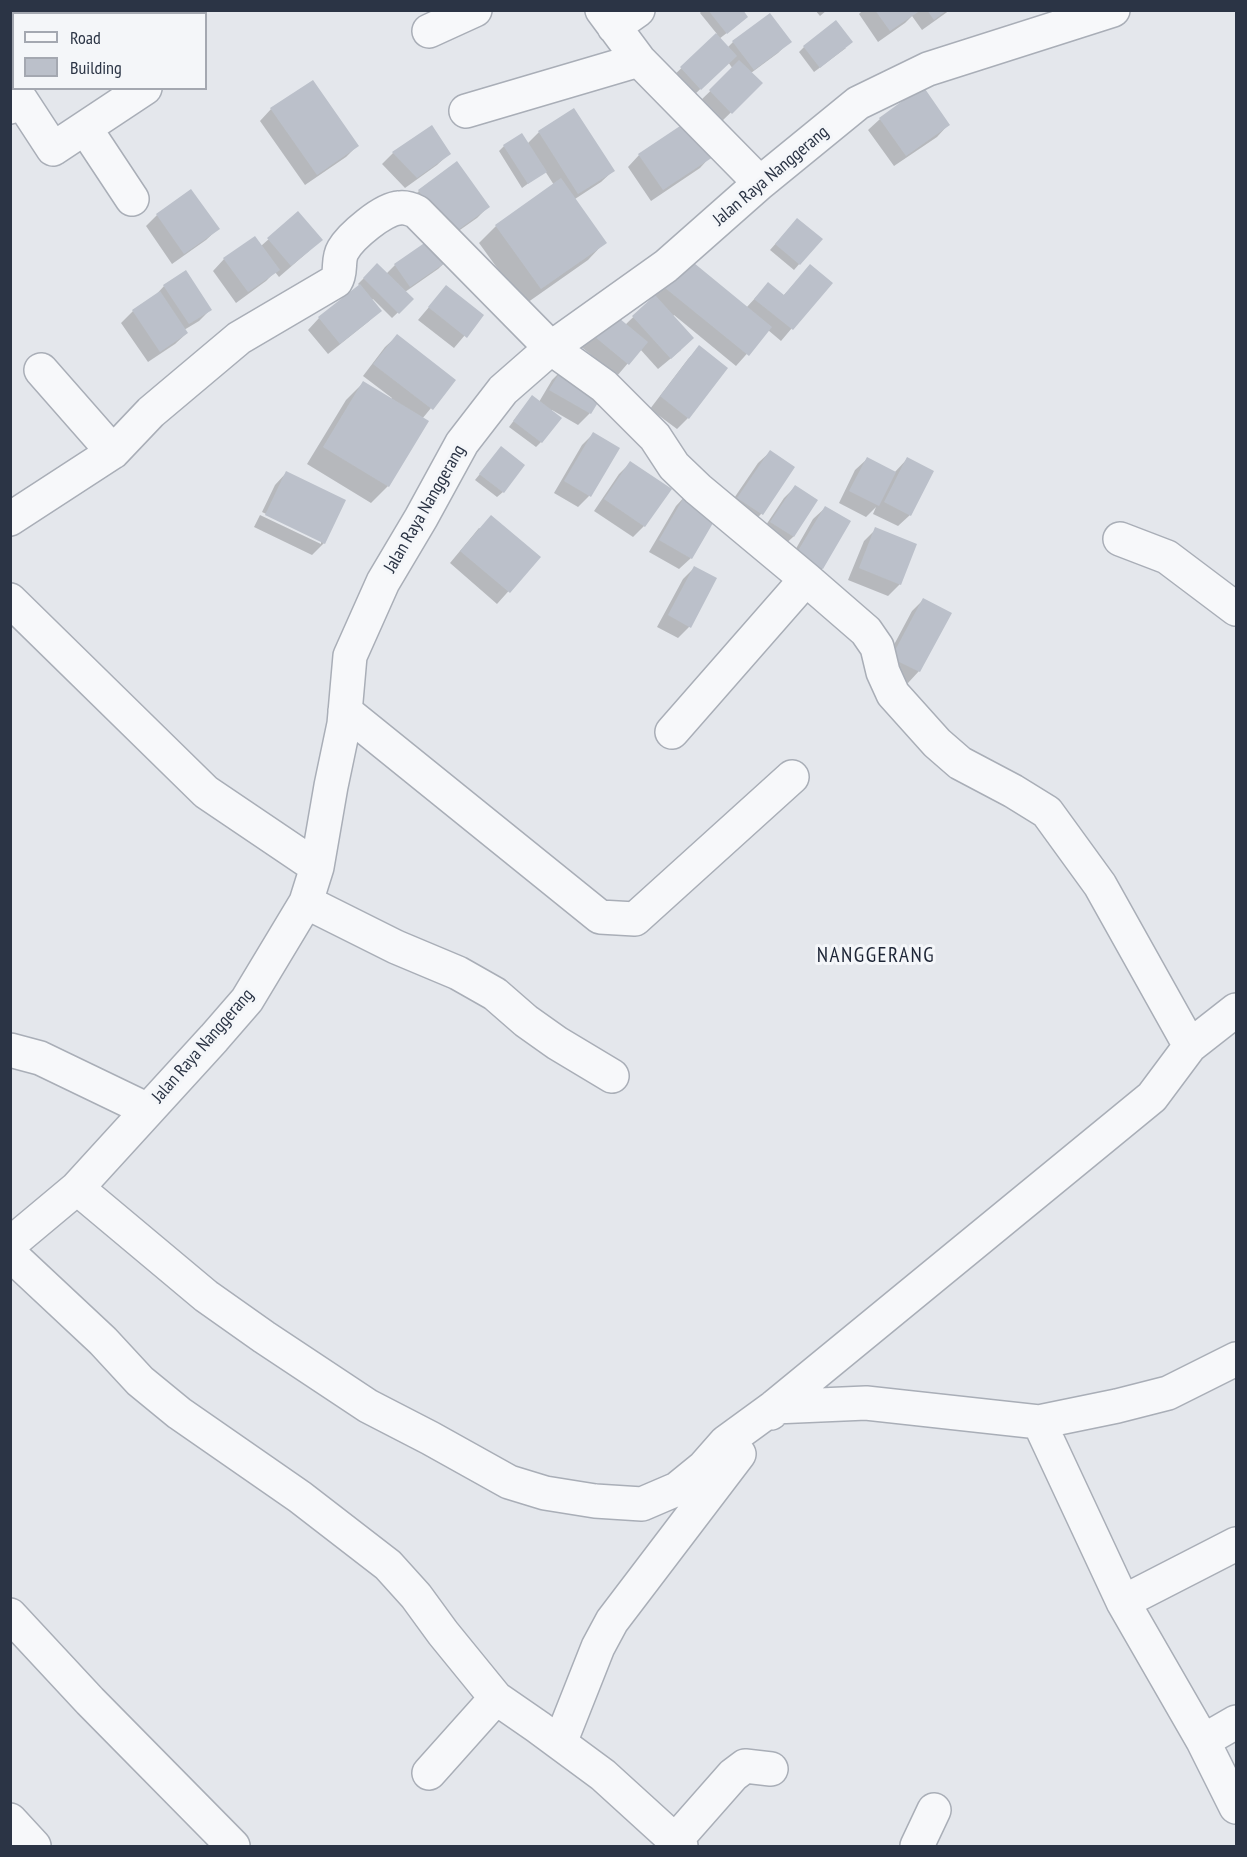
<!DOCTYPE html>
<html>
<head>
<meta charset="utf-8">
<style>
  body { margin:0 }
  #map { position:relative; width:1247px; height:1857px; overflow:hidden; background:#e4e7ec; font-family:"PT Sans Narrow",sans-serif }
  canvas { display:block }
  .frame { position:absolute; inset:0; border:12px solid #2b3445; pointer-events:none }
  .legend { position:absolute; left:12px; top:12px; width:195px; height:78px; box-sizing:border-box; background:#f4f6f9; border:2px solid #a4a8b1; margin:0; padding:8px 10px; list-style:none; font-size:18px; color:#2b3445 }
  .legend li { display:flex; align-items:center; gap:12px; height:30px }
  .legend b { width:30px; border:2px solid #a4a8b1 }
</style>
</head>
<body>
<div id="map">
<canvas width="1247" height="1857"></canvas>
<div class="frame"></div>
<ul class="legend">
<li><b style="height:8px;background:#f7f8fa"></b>Road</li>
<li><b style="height:16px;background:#bbc0ca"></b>Building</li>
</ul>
</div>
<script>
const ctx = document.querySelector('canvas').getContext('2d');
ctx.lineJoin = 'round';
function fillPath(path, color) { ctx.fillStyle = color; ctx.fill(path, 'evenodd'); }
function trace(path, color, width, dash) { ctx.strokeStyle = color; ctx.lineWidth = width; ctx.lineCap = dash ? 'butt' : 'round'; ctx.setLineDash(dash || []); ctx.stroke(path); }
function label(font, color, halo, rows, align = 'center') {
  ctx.font = font + ' "PT Sans Narrow",sans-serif'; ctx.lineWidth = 6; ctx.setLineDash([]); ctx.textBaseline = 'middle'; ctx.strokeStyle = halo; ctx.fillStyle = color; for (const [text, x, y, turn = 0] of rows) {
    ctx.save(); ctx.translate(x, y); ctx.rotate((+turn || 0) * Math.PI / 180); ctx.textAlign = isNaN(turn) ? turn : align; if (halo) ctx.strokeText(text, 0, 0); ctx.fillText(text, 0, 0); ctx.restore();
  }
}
const shadow = new Path2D(`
  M702 10H741V22L719 39 727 48 733 42 790 41 778 53 751 73 761 83 719 124 698 103 733 69 728 62 689 100 669 80 717 34 700 13Z
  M815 10H827L820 16Z
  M863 10H950L922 30 912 16 905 23 878 42 859 14Z
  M804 47 846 48 814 72 799 52Z
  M271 109 357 146 346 157 305 185 260 121Z
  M880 119 948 125 937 137 894 166 868 130Z
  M539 132 613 171 601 182 575 199 605 242 588 260 524 305 479 243 496 226 554 185 545 171 522 188 499 151 504 146 527 144Z
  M393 153 449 154 437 165 405 188 382 164Z
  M639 155 711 156 700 168 651 201 628 167Z
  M419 191 488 207 477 218 440 244 450 258 438 269 405 292 412 299 392 318 373 299 371 300 380 311 368 322 328 354 308 330 319 318 360 286 358 284 377 265 386 274 395 265 434 238 408 202Z
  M298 213 309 251 279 277 275 272 266 281 236 303 213 271 224 259 261 246Z
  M157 215 218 229 206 240 172 264 146 226Z
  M792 225 821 239 794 270 770 250Z
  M810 266 830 283 781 341 768 330 736 366 674 315 672 317 681 350 658 369 640 349 617 376 579 345 597 323 625 325 653 298 649 295 671 268 746 308 768 284 783 296Z
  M164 286 210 310 199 321 184 330 187 333 175 344 148 362 121 323 133 311 153 298Z
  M446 287 482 315 454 348 418 320Z
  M397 336 454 380 422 419 388 486 371 503 307 464 346 400 363 383 391 400 392 398 363 376 385 347Z
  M699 347 688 418 677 429 650 409 688 359Z
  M563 369 603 391 590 413 578 425 552 410 541 442 536 447 509 427 527 403 539 402 552 380Z
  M593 434 618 449 589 496 578 507 554 493 582 445Z
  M770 452 793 468 761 514 750 526 726 510 758 463Z
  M496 454 503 492 497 497 475 480Z
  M867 459 894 473 907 459 910 515 898 526 873 514 876 507 866 517 839 503 855 470Z
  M630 463 644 526 633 537 594 511 619 474Z
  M286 473 324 543 312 555 254 527 260 515 321 544V541L262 512 275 485Z
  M795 487 816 501 793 537 781 548 760 534 784 498Z
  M687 494 691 558 679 569 649 552 676 506Z
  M825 508 849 522 822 569 810 580 786 566 813 519Z
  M479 528 539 557 497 604 450 563Z
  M876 529 900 584 888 596 848 580 864 541Z
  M694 568 689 627 678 638 657 627 683 579Z
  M923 600 919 671 908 683 881 669 912 611Z`);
const building = new Path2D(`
  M708 10H743L748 17 727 34Z
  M875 10H917L918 12 890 31Z
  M927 10H947L934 20Z
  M770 13 792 42 754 70 732 41Z
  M836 20 853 42 820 68 803 46Z
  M716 33 737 56 701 90 680 67Z
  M739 60 763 83 732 114 709 90Z
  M313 80 359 146 317 175 270 108Z
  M923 86 950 125 906 156 879 118Z
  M574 108 615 171 578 194 538 131Z
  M689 120 713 157 663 190 638 154Z
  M432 125 451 154 417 178 392 152Z
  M522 133 547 172 528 184 503 145Z
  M457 161 490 207 451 235 418 190Z
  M561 178 607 243 541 289 495 225Z
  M191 189 220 229 184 254 156 214Z
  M298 211 323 240 291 266 267 238Z
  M797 218 823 239 800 265 775 244Z
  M436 235 452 258 410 287 394 264Z
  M255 236 280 270 248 292 223 258Z
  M683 254 772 327 749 356 659 283Z
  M377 263 414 299 399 314 363 278Z
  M810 264 833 283 793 330 754 299 768 282 784 295Z
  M186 270 212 310 189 324 163 285Z
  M360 284 382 311 340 344 318 317Z
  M446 285 484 315 467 338 428 307Z
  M160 291 188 333 160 352 132 310Z
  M655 295 694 338 671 359 632 316Z
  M608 309 648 342 629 365 589 332Z
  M397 334 456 380 433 410 373 364Z
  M699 345 728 368 689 419 660 396Z
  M563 367 605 391 591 414 549 390Z
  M363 381 429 421 389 487 323 447Z
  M532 395 562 418 542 443 513 421Z
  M593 432 620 448 591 497 564 481Z
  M501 446 525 465 504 493 479 474Z
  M770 450 795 467 763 515 737 498Z
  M867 457 896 472 879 506 849 491Z
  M907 457 934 471 911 516 884 502Z
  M630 461 672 489 645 527 604 499Z
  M286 471 346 500 325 544 265 515Z
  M795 485 818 500 794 537 770 522Z
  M687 492 720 511 692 559 659 540Z
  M825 506 851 521 823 569 796 554Z
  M491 515 541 557 510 593 460 551Z
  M875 527 917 544 901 585 859 568Z
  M694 566 717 578 691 628 668 615Z
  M923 598 952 613 920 672 891 658Z`);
const minor = new Path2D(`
  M602 10 639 60 760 183
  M29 14 34 10
  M104 14 109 10
  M614 27 638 10
  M429 31 475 10
  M10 107 21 100 53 149 145 88
  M466 111 639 60
  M85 128 132 199
  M41 370 113 452
  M10 519 113 452 151 412 239 338 336 281C342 272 337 260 343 250 351 236 383 209 399 208 405 207 411 209 417 212L551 348 604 386 655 437 674 466 698 489 806 579 866 631 877 647 883 672 893 694 937 743 960 763 1013 791 1047 812 1100 885 1190 1046
  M1120 539 1167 557 1236 609
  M10 600 206 792 317 867
  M345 711 600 917 635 919 792 777
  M672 732 806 579
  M306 902 396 947 458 973 495 994 526 1021 557 1043 612 1076
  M10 1050 40 1058 148 1110
  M77 1188 206 1296 264 1337 368 1406 430 1438 509 1482 545 1493 595 1501 642 1504 677 1489 704 1467 726 1442 774 1407 1152 1097 1190 1046 1236 1010
  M10 1244 77 1188 214 1038 247 1000 306 902 317 867 331 786 344 724 350 656 383 582 421 518 462 443 503 390 551 348 666 266 760 183 858 103 928 69 1113 10
  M10 1254 103 1341 140 1381 179 1413 300 1497 388 1565 416 1596 443 1633 496 1698 538 1727 603 1775 681 1846
  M771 1413 774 1407 866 1403 1039 1422 1117 1406 1168 1393 1236 1359
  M1039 1422 1123 1602 1203 1741 1236 1807
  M1123 1602 1236 1544
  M10 1615 90 1701 233 1846
  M1203 1741 1236 1722
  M560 1743 598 1647 612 1621 739 1454
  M429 1773 496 1698
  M10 1820 34 1846
  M674 1842 733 1775 745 1766 771 1769
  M917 1846 934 1810`);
const streetNames = [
  ["Jalan Raya Nanggerang",771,176,-40],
  ["Jalan Raya Nanggerang",425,509,-60],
  ["Jalan Raya Nanggerang",203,1046,-49]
];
const quarterNames = [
  ["NANGGERANG",876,956]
];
fillPath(shadow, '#0003');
fillPath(building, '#bbc0ca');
trace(minor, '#a9aeb7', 36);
trace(minor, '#f7f8fa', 33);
label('18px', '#2b3445', '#f4f6f9', streetNames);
ctx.letterSpacing = '1.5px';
label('21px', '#1d2536', '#f4f6f9', quarterNames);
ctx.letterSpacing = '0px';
</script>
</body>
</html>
